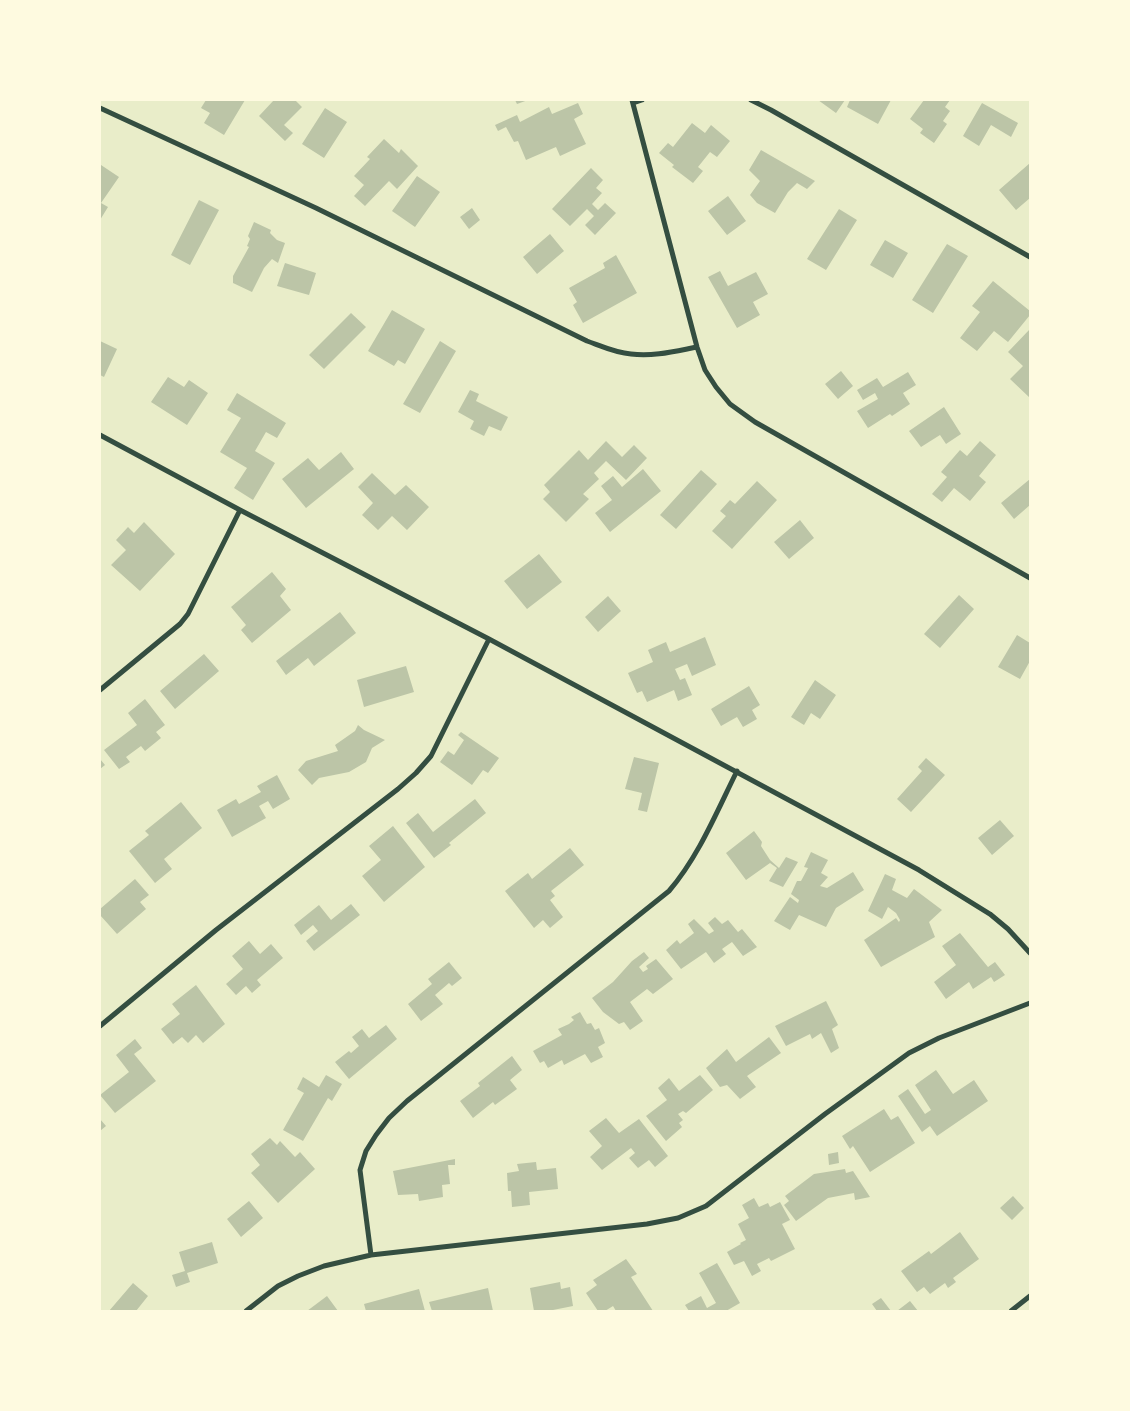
<!DOCTYPE html>
<html>
<head>
<meta charset="utf-8">
<style>
  body { margin:0 }
  #map { position:relative; width:1130px; height:1411px; overflow:hidden; background:#e9edc9; font-family:Signika,sans-serif }
  canvas { display:block }
  .frame { position:absolute; inset:0; border:101px solid #fefae0; pointer-events:none }
</style>
</head>
<body>
<div id="map">
<canvas width="1130" height="1411"></canvas>
<div class="frame"></div>
</div>
<script>
const ctx = document.querySelector('canvas').getContext('2d');
ctx.lineJoin = 'round';
function fillPath(path, color) { ctx.fillStyle = color; ctx.fill(path, 'evenodd'); }
function trace(path, color, width, dash) { ctx.strokeStyle = color; ctx.lineWidth = width; ctx.lineCap = dash ? 'butt' : 'round'; ctx.setLineDash(dash || []); ctx.stroke(path); }
const building = new Path2D(`
  M206 100H245L224 135 204 123 210 113 201 108Z
  M274 100H295L302 107 284 125 293 133 285 141 259 116Z
  M515 100H528L517 104Z
  M818 100H845L836 113Z
  M850 100H891L878 124 847 107Z
  M924 100H950L945 107 950 111 943 121 947 124 934 143 920 133 923 129 910 119Z
  M578 103 583 114 574 119 586 144 560 156 556 147 526 160 518 141 514 142 506 127 498 131 495 125 517 115 520 122 549 107 552 114Z
  M982 103 1018 123 1011 137 991 125 979 146 963 136Z
  M325 108 347 122 324 158 302 144Z
  M692 123 705 133 711 125 730 141 717 157 710 152 698 167 703 171 693 183 672 167 674 165 659 153 668 143 673 147Z
  M384 139 399 153 401 149 418 166 397 189 389 181 365 206 354 196 364 185 354 176 370 159 367 157Z
  M761 150 815 181 807 189 797 183 788 192 775 213 757 203 750 195 760 181 749 170Z
  M1030 163V198L1016 210 999 190Z
  M101 165 119 177 101 203 108 207 100 220V167Z
  M591 168 603 180 596 188 602 193 592 204 598 210 605 203 616 213 595 235 585 225 594 216 587 209 570 226 552 209Z
  M417 176 440 192 415 227 392 211Z
  M728 196 746 221 727 235 708 211Z
  M199 200 219 210 190 265 171 255Z
  M472 208 480 220 469 229 460 217Z
  M839 209 857 220 826 270 807 259Z
  M254 222 271 230 270 233 277 240 285 243 278 263 272 259 264 268 252 292 233 283V276L249 247 247 246 250 239 248 236Z
  M550 234 564 251 537 274 523 257Z
  M885 240 908 253 893 278 870 265Z
  M947 244 968 256 933 313 912 300Z
  M616 255 637 293 583 323 573 305 577 302 569 288 605 268 603 263Z
  M285 263 316 273 309 295 277 286Z
  M720 271 728 286 756 272 768 294 753 302 760 315 737 328 708 277Z
  M993 281 1030 311V315L1008 342 994 331 977 351 960 338 980 312 972 306Z
  M392 310 425 329 405 364 398 360 394 366 368 351Z
  M351 313 366 327 324 369 309 355Z
  M1030 329V398L1010 379 1023 366 1008 352Z
  M100 341 117 349 104 377 100 375Z
  M440 341 456 351 420 413 403 404Z
  M841 371 853 386 838 399 825 384Z
  M908 372 916 385 903 393 910 404 892 416 890 414 868 428 857 411 878 399 875 393 863 400 857 390 877 378 883 387Z
  M168 377 184 387 189 380 208 393 187 425 151 402Z
  M470 390 479 394 476 401 508 417 501 431 489 426 484 436 470 429 474 421 458 412Z
  M237 393 286 423 277 438 266 432 255 451 275 463 253 500 234 488 247 468 220 452 241 418 227 410Z
  M944 407 961 434 946 444 940 435 921 447 909 431Z
  M606 441 622 457 634 445 647 458 626 480 606 461 594 473 599 479 583 494 589 499 566 522 543 499 550 492 544 485 579 450 588 460Z
  M980 441 996 455 979 476 986 482 970 501 954 488 942 502 932 494 947 477 941 472 960 450 967 456Z
  M341 452 354 469 306 508 282 479 308 458 319 470Z
  M643 469 661 491 610 532 595 513 612 500 601 486 613 476 622 487Z
  M701 470 717 484 676 529 660 515Z
  M372 473 395 495 406 485 429 507 407 530 392 516 378 530 362 515 373 503 358 487Z
  M1030 479V505L1014 519 1001 503Z
  M757 481 777 500 732 549 712 531 726 516 720 511 730 500 735 504Z
  M800 520 814 538 789 559 774 542Z
  M144 522 175 554 140 591 111 565 126 550 116 540 128 527 134 533Z
  M539 554 562 582 527 609 504 581Z
  M272 572 286 589 280 596 291 610 252 643 241 630 246 625 231 607Z
  M959 595 974 609 940 648 924 634Z
  M608 596 621 611 598 632 585 617Z
  M340 612 356 633 314 666 308 658 286 675 276 661Z
  M1017 635 1030 643V661L1020 679 998 667Z
  M705 637 716 665 692 676 687 664 675 669 680 680 685 678 692 695 678 701 674 690 647 702 642 691 637 693 628 673 653 662 648 650 666 642 670 652Z
  M204 654 219 671 175 709 160 691Z
  M406 666 414 692 364 707 357 680Z
  M815 680 836 695 820 719 811 713 804 725 791 717Z
  M749 686 760 705 752 710 757 719 743 727 737 717 721 726 711 709Z
  M145 699 165 725 156 732 161 738 145 751 141 746 126 757 130 762 119 769 104 750 137 725 128 713Z
  M358 725 364 730 385 740 372 748 366 762 349 772 319 778 312 785 298 770 306 761 338 751 335 745 355 731Z
  M461 732 499 758 488 773 483 770 472 785 440 762 448 751 454 755 464 740 458 735Z
  M634 757 659 763 647 812 638 810 642 793 625 789Z
  M926 758 945 775 911 812 897 799 922 771 918 767Z
  M100 759 105 765 100 769Z
  M277 775 290 799 273 809 268 801 259 806 266 818 232 837 217 810 236 799 239 804 261 792 257 786Z
  M475 799 486 813 449 843 451 845 434 858 406 823 418 813 433 832Z
  M181 802 202 828 164 859 172 869 155 883 129 851 149 835 145 831Z
  M1000 820 1014 836 992 855 978 838Z
  M393 826 425 867 384 902 362 876 381 860 369 846Z
  M754 831 762 842 761 846 770 860 779 868 786 857 798 862 783 887 769 881 777 868 770 863 746 880 726 853Z
  M570 848 584 865 551 891 555 896 550 900 563 917 550 928 543 920 534 928 505 891 528 873 532 879Z
  M811 852 828 860 821 873 828 877 820 886 827 888 853 872 864 890 836 908 826 927 799 915 790 930 774 921 790 897 798 903 799 900 791 894 797 881H801L808 868 804 867Z
  M885 874 896 879 892 890 907 898 914 889 942 910 929 922 935 937 881 967 864 940 896 918 899 922 900 920 896 913 888 907 882 919 868 911Z
  M135 879 149 895 140 902 146 909 117 934 100 915V909Z
  M351 904 360 915 314 951 306 941 318 931 313 925 301 935 294 925 319 905 331 920Z
  M715 917 722 924 728 920 738 932 742 929 757 947 743 956 732 942 722 949 726 954 714 963 706 952 681 969 666 950 677 940 680 944 694 933 688 924 694 919 709 934 714 931 708 923Z
  M960 933 988 967 995 962 1005 975 994 982 991 977 973 989 969 982 946 999 934 982 956 965 942 946Z
  M249 941 260 954 271 944 283 958 257 980 261 985 252 993 246 986 236 995 226 984 243 969 232 956Z
  M644 952 649 958 639 967 643 972 648 969 646 966 656 959 673 979 653 994 647 989 630 1002 643 1021 630 1030 624 1022 619 1024 603 1012 592 998 613 982 632 961Z
  M449 962 462 978 452 986 449 983 435 995 443 1004 421 1021 408 1004 432 984 428 979Z
  M196 985 225 1024 203 1043 196 1035 188 1043 182 1037 173 1044 161 1029 180 1014 172 1004Z
  M826 1001 838 1025 832 1029 839 1048 831 1053 821 1033 812 1039 810 1034 786 1046 775 1026Z
  M580 1012 587 1024 591 1023 595 1030 599 1028 605 1043 598 1047 603 1057 591 1063 585 1054 564 1065 562 1060 548 1068 544 1061 540 1063 533 1051 562 1035 558 1029 569 1024 574 1020 571 1017Z
  M386 1025 397 1039 349 1079 335 1062 349 1051 351 1053 359 1046 352 1037 362 1029 369 1038Z
  M769 1037 781 1053 747 1076 756 1087 740 1099 727 1085 720 1087 706 1068 727 1049 736 1062Z
  M135 1039 142 1048 134 1054 156 1081 115 1113 100 1095 129 1072 116 1055Z
  M512 1056 522 1070 510 1080 517 1089 495 1105 493 1102 473 1118 460 1101 480 1086 478 1083Z
  M936 1070 953 1094 974 1080 988 1101 937 1136 930 1126 922 1132 898 1096 908 1089 925 1114 931 1110 915 1085Z
  M326 1075 342 1084 332 1101 328 1098 303 1141 283 1130 304 1093 297 1089 303 1077 319 1087Z
  M700 1075 713 1090 686 1113 683 1111 678 1114 683 1120 679 1123 682 1127 666 1141 646 1116 667 1100 658 1088 669 1078 679 1091Z
  M884 1109 891 1120 898 1116 915 1143 870 1172 853 1146 850 1149 842 1136Z
  M606 1118 619 1133 639 1119 668 1156 655 1167 649 1160 638 1168 629 1158 635 1153 631 1148 602 1170 590 1157 602 1146 589 1131Z
  M100 1119 106 1126 100 1131Z
  M270 1138 277 1145 280 1141 295 1157 300 1152 315 1169 278 1203 251 1173 260 1165 251 1154Z
  M838 1152 839 1163 829 1165 828 1154Z
  M455 1159V1165H448L450 1184 442 1185 443 1197 419 1201 418 1194 398 1195 393 1171Z
  M536 1162 537 1170 556 1168 558 1189 529 1192 530 1205 512 1207 511 1191H508L507 1173 519 1171 517 1164Z
  M845 1169 846 1173 853 1171 870 1197 855 1200 854 1193 828 1198 796 1221 784 1205 789 1201 785 1196 814 1174Z
  M1013 1196 1024 1208 1012 1220 1000 1208Z
  M754 1198 759 1207 768 1203 770 1207 780 1202 790 1220 782 1224 795 1249 771 1261 769 1258 757 1264 761 1271 752 1276 744 1261 734 1265 727 1252 741 1244 740 1243 746 1240 738 1224 749 1218 742 1205Z
  M249 1201 263 1218 241 1237 227 1219Z
  M960 1232 979 1259 953 1278 956 1282 948 1288 945 1283 930 1294 924 1287 917 1292 901 1271 929 1251 931 1254Z
  M212 1242 218 1263 187 1273 190 1282 176 1287 172 1275 185 1271 179 1252Z
  M626 1259 637 1274 631 1277 653 1311H616L613 1306 605 1311H598L586 1293 597 1285 593 1280Z
  M717 1263 740 1303 726 1311H689L685 1305 701 1296 707 1308 716 1303 699 1273Z
  M560 1282 561 1289 570 1287 573 1306 548 1311H534L530 1288Z
  M133 1283 148 1296 136 1311H109Z
  M488 1288 493 1311H432L429 1302Z
  M419 1289 425 1311H366L364 1304Z
  M327 1296 338 1311H307Z
  M881 1298 891 1311H877L872 1304Z
  M910 1301 918 1311H897Z`);
const minor = new Path2D(`
  M632 100 697 347 705 370 716 387 730 404 755 422 1030 578
  M751 100 771 110 1030 257
  M633 103 642 100
  M100 108 316 208 587 341C601 346 616 353 631 354 653 357 676 351 697 347
  M100 435 240 510 489 639 919 870 990 914 1008 929 1030 953
  M100 690 180 624 188 614 240 510
  M100 1026 216 930 398 789 416 773 431 756 489 639
  M371 1255 360 1170 366 1151 376 1135 389 1118 407 1101 669 891C699 856 717 811 737 771
  M246 1311 278 1286 298 1276 324 1266 371 1255 647 1224 678 1218 706 1206 825 1114 909 1053 939 1038 1030 1003
  M1011 1311 1030 1296`);
fillPath(building, '#bcc5a7');
trace(minor, '#344e41', 5);
</script>
</body>
</html>
